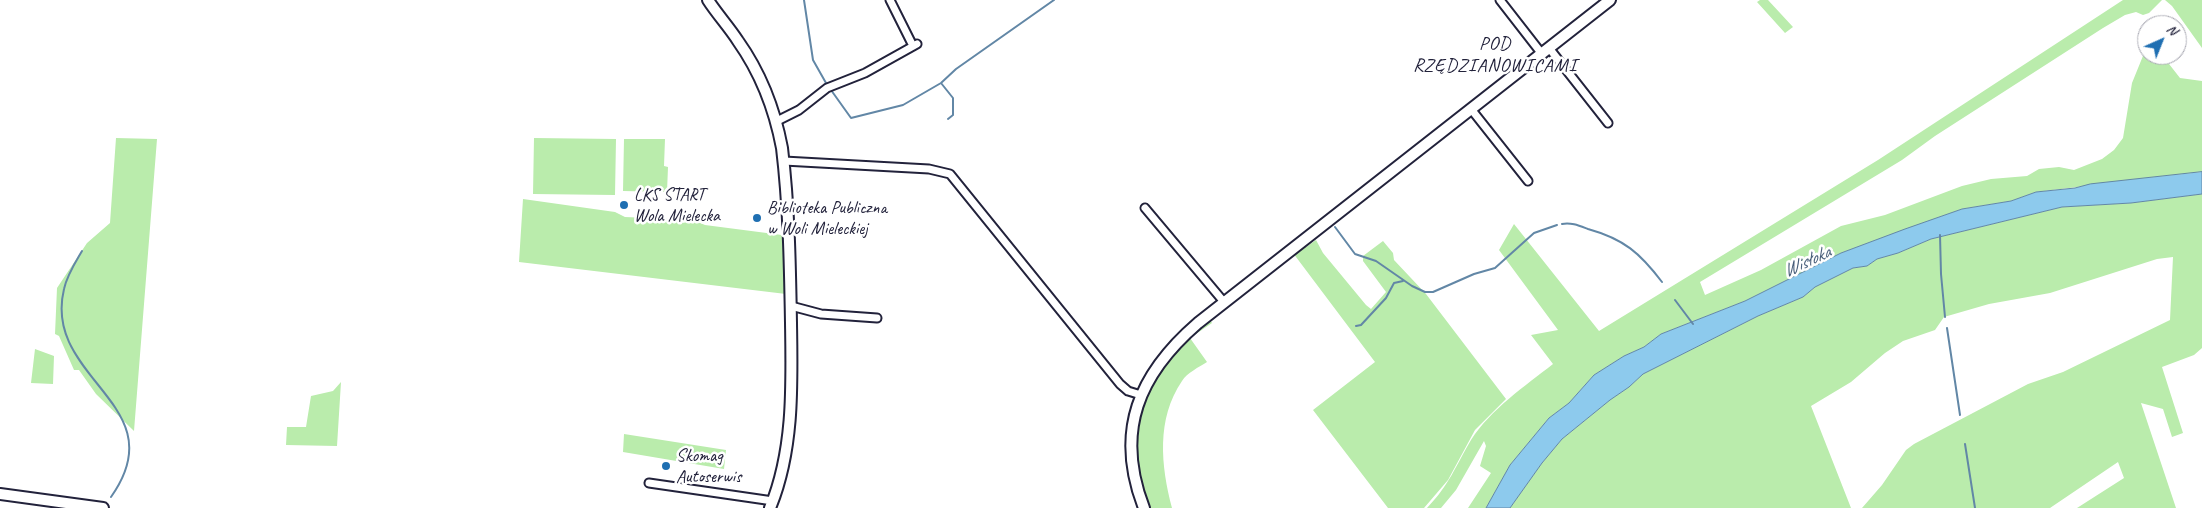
<!DOCTYPE html>
<html>
<head>
<meta charset="utf-8">
<style>
  body { margin:0 }
  #map { position:relative; width:2202px; height:508px; overflow:hidden; background:#fff; font-family:Caveat,sans-serif }
  canvas { display:block }
  .north { position:absolute; left:2137px; top:15px; width:50px; height:50px; box-sizing:border-box; background:#fff; border:1px solid #a7a7b1; border-radius:50%; rotate:44deg; font-size:14px; font-weight:700; line-height:20px; text-align:center; color:#22223b }
  .north::after { content:''; display:block; margin:auto; width:18px; height:22px; background:#1f6fb2; clip-path:polygon(50% 0,100% 100%,50% 72%,0 100%) }
</style>
</head>
<body>
<div id="map">
<canvas width="2202" height="508"></canvas>
<div class="north">N</div>
</div>
<script>
const ctx = document.querySelector('canvas').getContext('2d');
ctx.lineJoin = 'round';
function fillPath(path, color) { ctx.fillStyle = color; ctx.fill(path, 'evenodd'); }
function trace(path, color, width, dash) { ctx.strokeStyle = color; ctx.lineWidth = width; ctx.lineCap = dash ? 'butt' : 'round'; ctx.setLineDash(dash || []); ctx.stroke(path); }
function label(font, color, halo, rows, align = 'center') {
  ctx.font = font + ' Caveat,sans-serif'; ctx.lineWidth = 5; ctx.setLineDash([]); ctx.textBaseline = 'middle'; ctx.strokeStyle = halo; ctx.fillStyle = color; for (const [text, x, y, turn = 0] of rows) {
    ctx.save(); ctx.translate(x, y); ctx.rotate((+turn || 0) * Math.PI / 180); ctx.textAlign = isNaN(turn) ? turn : align; if (halo) ctx.strokeText(text, 0, 0); ctx.fillText(text, 0, 0); ctx.restore();
  }
}
const green = new Path2D(`
  M1760 0H1768L1793 27 1785 33 1757 2Z
  M2123 0H2162L2149 13 2143 15 2136 12 2125 15 2103 28 1935 136 1902 160 1700 282 1705 295 1761 270 1841 226 1885 215 1962 186 1991 179 2027 176 2039 169 2059 167 2074 170 2102 159 2114 150 2123 138 2132 83 2147 46V55H2162L2180 78 2202 81V172L2036 192 2011 201 1962 209 1841 253 1745 301 1661 334 1644 347 1624 356 1594 375 1569 403 1549 418 1510 465 1486 508H1468L1491 473 1480 466 1486 446 1484 441 1456 490 1441 508H1427C1450 484 1455 467 1471 440 1491 409 1525 386 1553 364L1531 335 1558 330 1499 250 1514 224 1599 331 1878 160Z
  M2165 0H2202V48L2172 6Z
  M116 138 157 139 134 431 96 394 79 370H74L59 336 55 334 57 288 87 243 110 223Z
  M534 138 616 139 615 195 533 194Z
  M624 139H665L664 166 668 167 667 192 623 191Z
  M2202 194V348L2194 355 2162 367 2183 433 2172 437 2163 409 2141 403 2176 508H2077L2124 478 2118 462 2050 508H1862L1882 485 1906 450 1914 444 2028 384 2063 372 2170 320 2173 257 2157 259 2050 293 1989 304 1944 317 1935 330 1903 341 1885 353 1851 382 1811 406 1851 508H1510L1542 463 1562 439 1610 400 1629 387 1643 374 1758 316 1803 297 1815 287 1853 268 1867 266 1877 259 1898 253 1931 239 2062 207 2131 203Z
  M523 199 615 212 625 217 693 220 705 225 782 235 786 294 519 262Z
  M1316 240 1323 253 1366 305 1371 309 1386 292 1363 261V256L1383 241 1393 253 1394 260 1426 294 1506 399 1475 430 1448 480 1424 508H1388L1313 410 1375 362 1293 253 1303 245 1306 247Z
  M1209 318 1212 323 1190 338 1207 362C1199 367 1187 373 1182 381 1156 419 1161 466 1172 508H1147L1137 470 1135 442 1140 406 1158 368Z
  M35 349 54 356 53 384 31 383Z
  M341 382 337 446 286 445 287 427H306L311 396 333 391Z
  M624 434 726 450 724 469 623 452Z`);
const water = new Path2D(`
  M2202 172V194L2131 203 2062 207 1931 239 1898 253 1877 259 1867 266 1853 268 1815 287 1803 297 1758 316 1643 374 1629 387 1610 400 1562 439 1542 463 1510 508H1486L1510 465 1549 418 1569 403 1594 375 1624 356 1644 347 1661 334 1745 301 1841 253 1905 229 1962 209 2011 201 2036 192 2075 188 2090 184Z`);
const stream = new Path2D(`
  M804 0 813 60 826 83
  M941 83 953 98V115L948 119
  M831 90 851 118 903 105 941 83 956 69 1054 0
  M1562 224C1571 222 1580 226 1588 229 1624 239 1640 253 1662 282
  M1335 227 1355 254 1376 261 1412 286 1425 292H1433L1474 274 1495 268 1534 233 1557 225
  M1940 235 1941 274 1945 317
  M82 251C75 263 67 275 64 289 42 380 177 404 111 497
  M1675 300 1693 324
  M1356 326 1361 325 1386 298 1394 283 1403 281
  M1947 328 1960 415
  M1965 444 1975 508`);
const street = new Path2D(`
  M890 0 913 46
  M1500 0 1542 54
  M1549 48 1608 123
  M1471 109 1528 181
  M777 121 799 110 827 88 865 73 917 44
  M784 161 929 169 950 174 1120 384 1128 391 1141 395
  M1145 208 1224 302
  M791 306 821 314 877 318
  M649 483 773 501`);
const secondary = new Path2D(`
  M708 0C717 14 729 27 738 41 760 72 775 111 782 148 789 206 790 265 791 323 792 385 794 450 770 508
  M0 494 103 508
  M1144 508C1114 431 1139 374 1198 323L1610 0`);
const markers = [
  [624,205,5,"#1f6fb2"],
  [757,218,5,"#1f6fb2"],
  [666,466,5,"#1f6fb2"]
];
const poiNames = [
  ["LKS START",634,195],
  ["Wola Mielecka",634,216],
  ["Biblioteka Publiczna",767,208],
  ["w Woli Mieleckiej",767,229],
  ["Skomag",676,456],
  ["Autoserwis",676,477]
];
const neighbourhoodNames = [
  ["POD",1495,44],
  ["RZĘDZIANOWICAMI",1495,66]
];
const waterNames = [
  ["Wisłoka",1807,262,-25]
];
fillPath(green, '#baecac');
fillPath(water, '#8dcaed');
trace(water, '#6287a6', 1);
trace(stream, '#6287a6', 2);
trace(street, '#22223b', 11);
trace(secondary, '#22223b', 14);
trace(street, '#fff', 7);
trace(secondary, '#fff', 10);
for (const [x, y, r, color] of markers) { const dot = new Path2D(); dot.arc(x, y, r, 0, 2 * Math.PI); ctx.fillStyle = color; ctx.fill(dot); trace(dot, '#fff', 2); }
label('18px', '#22223b', '#fff', poiNames, 'left');
ctx.letterSpacing = '1px';
label('19px', '#22223b', '#fff', neighbourhoodNames);
ctx.letterSpacing = '0px';
label('italic 19px', '#475d79', '#fff', waterNames);
</script>
</body>
</html>
